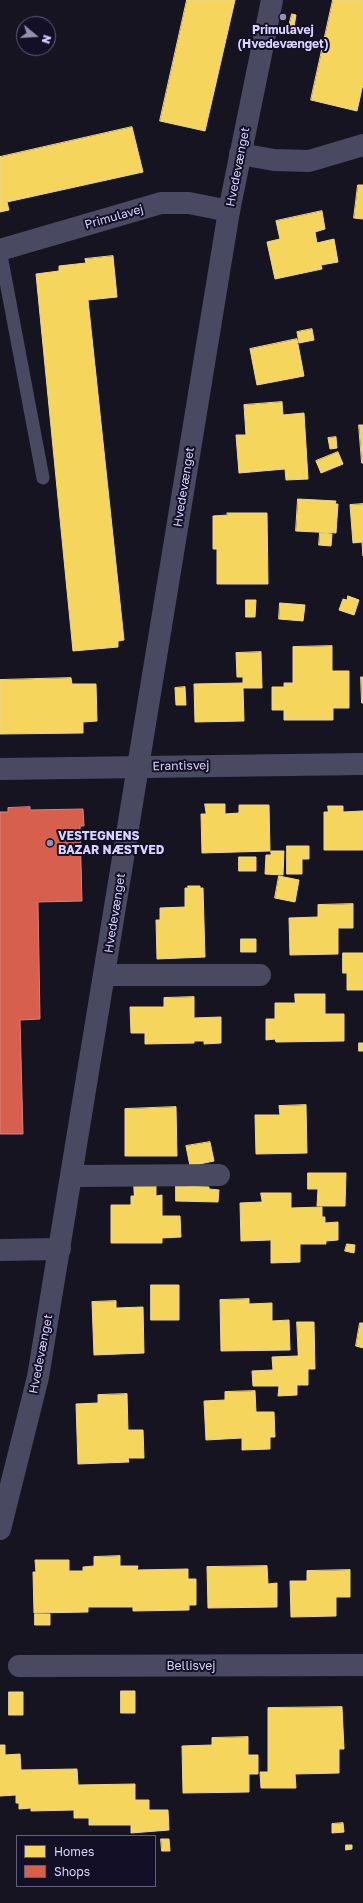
<!DOCTYPE html>
<html>
<head>
<meta charset="utf-8">
<style>
  body { margin:0 }
  #map { position:relative; width:363px; height:1903px; overflow:hidden; background:#161421; font-family:"Golos Text",sans-serif }
  canvas { display:block }
  .legend { position:absolute; left:16px; top:1835px; width:140px; height:52px; box-sizing:border-box; background:#130f26; border:1px solid #625e7d; margin:0; padding:5px 7px; list-style:none; font-size:12px; color:#d9d4ff }
  .legend li { display:flex; align-items:center; gap:8px; height:20px }
  .legend b { width:20px; border:1px solid #625e7d }
  .north { position:absolute; left:16px; top:16px; width:40px; height:40px; box-sizing:border-box; background:#130f26; border:1px solid #625e7d; border-radius:50%; rotate:108deg; font-size:11px; font-weight:700; line-height:16px; text-align:center; color:#d9d4ff }
  .north::after { content:''; display:block; margin:auto; width:14px; height:18px; background:#9591b1; clip-path:polygon(50% 0,100% 100%,50% 72%,0 100%) }
</style>
</head>
<body>
<div id="map">
<canvas width="363" height="1903"></canvas>
<ul class="legend">
<li><b style="height:11px;background:#f6d55c"></b>Homes</li>
<li><b style="height:11px;background:#d6604d"></b>Shops</li>
</ul>
<div class="north">N</div>
</div>
<script>
const ctx = document.querySelector('canvas').getContext('2d');
ctx.lineJoin = 'round';
function fillPath(path, color) { ctx.fillStyle = color; ctx.fill(path, 'evenodd'); }
function trace(path, color, width, dash) { ctx.strokeStyle = color; ctx.lineWidth = width; ctx.lineCap = dash ? 'butt' : 'round'; ctx.setLineDash(dash || []); ctx.stroke(path); }
function label(font, color, halo, rows, align = 'center') {
  ctx.font = font + ' "Golos Text",sans-serif'; ctx.lineWidth = 4; ctx.setLineDash([]); ctx.textBaseline = 'middle'; ctx.strokeStyle = halo; ctx.fillStyle = color; for (const [text, x, y, turn = 0] of rows) {
    ctx.save(); ctx.translate(x, y); ctx.rotate((+turn || 0) * Math.PI / 180); ctx.textAlign = isNaN(turn) ? turn : align; if (halo) ctx.strokeText(text, 0, 0); ctx.fillText(text, 0, 0); ctx.restore();
  }
}
const homes = new Path2D(`
  M187 0H235L205 131 160 121Z
  M333 0H363V84L357 111 311 100Z
  M292 14 296 15 294 27 289 26Z
  M132 127 143 172 7 202 9 210 0 212V157Z
  M358 185H363V219L354 218Z
  M322 211 325 229 315 232 317 243 334 239 338 262 321 265 322 269 275 279 267 242 280 239 276 221Z
  M113 256 117 297 88 300 124 640 118 641V647L73 651 36 274 59 271V266L86 263 85 259Z
  M312 329 314 340 299 343 297 332Z
  M297 339 304 376 257 385 250 349Z
  M282 402 283 415 304 413 308 479 286 480 285 469 239 473 236 435H246L244 405Z
  M359 425H363V463H362Z
  M336 437 337 448 330 449 328 438Z
  M338 452 343 464 321 473 316 461Z
  M298 499 336 501 335 504H338L336 533 296 531Z
  M363 504V556L362 542 353 543 350 505Z
  M227 513H267L268 584H217V549H213V516L228 515Z
  M320 533 332 534 331 546 319 545Z
  M348 596 359 600 354 615 339 610 343 599 347 600Z
  M246 600H256L255 617H246Z
  M280 603 305 605 303 621 279 619Z
  M332 646V671H349V708H333V720H284V710H272V687H284V683H293V647Z
  M261 652 262 688H243L244 721 195 722 194 684 243 683V677H237L236 653Z
  M361 677H363V703H362Z
  M71 678 72 684H96L97 721 83 722V733L0 734V680Z
  M185 687 186 705H176L175 688Z
  M205 804H225V814L239 813V805H269L270 851 202 853 201 814H206Z
  M328 806H343V812L363 811V850H324V812H328Z
  M287 846H309V859H302V874H287Z
  M271 851H284L283 875 265 874 266 855H271Z
  M239 857H256V871H239Z
  M279 876 299 880 295 902 275 898Z
  M188 886H200V888H203L205 957 157 959 156 920H160V908L185 907V888H188Z
  M353 904V928H338V954L290 955 289 918 318 917V905Z
  M241 939H256V952H241Z
  M343 953H363V990H347V973H343Z
  M295 994H325V1014H344V1041L276 1042 275 1039 266 1040V1019H275V1003H295Z
  M194 997V1018L221 1017V1043L204 1044V1041H194V1043L145 1044V1033H131L130 1007H164V998Z
  M359 1043H363V1051H359Z
  M306 1105 307 1153 256 1154 255 1115H280L279 1106Z
  M176 1107 177 1156H125V1109Z
  M210 1142 214 1161 190 1166 186 1146Z
  M308 1173H346L345 1206H317L318 1189H308Z
  M134 1184H156V1196L162 1195V1216H180L181 1237 162 1238V1243H111V1205H131V1196H134Z
  M176 1186 209 1187V1189L219 1190 218 1202 176 1201Z
  M261 1193H291V1208L322 1207V1217H325V1223L338 1222V1240L326 1241V1244H300V1262L271 1263V1240L241 1241 240 1203 262 1202Z
  M347 1244 355 1245 354 1253 345 1251Z
  M151 1285H179V1320H151Z
  M249 1299V1304L272 1303V1321L289 1320 290 1350 221 1351 220 1300Z
  M116 1301V1308L143 1307 144 1353 94 1355 92 1302Z
  M297 1322H314L315 1369H308V1385H297V1395L278 1396 279 1386H253L252 1371 273 1370 272 1357 298 1356Z
  M360 1323H363V1348L356 1346Z
  M255 1391 256 1412H274L275 1437H270V1449L242 1450V1438L206 1440 204 1401 225 1400V1392Z
  M127 1394 128 1430H143L144 1458H128L129 1462 78 1464 76 1404 98 1403V1395Z
  M120 1556V1566H138L137 1570 188 1569V1579H196V1605H189V1610L133 1611V1607H88V1612L34 1613 33 1572H36L35 1560H69V1571H83V1567L94 1566V1557Z
  M267 1566 268 1584 277 1583V1607L208 1608 207 1567Z
  M350 1570V1597H336V1616L291 1617 290 1581H307V1571Z
  M35 1614H50V1625H35Z
  M121 1691H135V1713H121Z
  M9 1692H23V1715H9Z
  M342 1707 344 1749H339V1773L295 1774 296 1788H261L260 1772H268V1708Z
  M248 1737V1755H258V1774H249V1792L183 1793 182 1746 212 1745V1738Z
  M0 1745H5V1755L20 1754 21 1770 77 1769 78 1785 135 1784V1800H149V1810H168L169 1830 131 1833V1825H89V1818H74V1810L31 1811V1808L19 1809V1803H16V1795L0 1796Z
  M343 1823 344 1832 332 1833V1824Z
  M161 1839H169L170 1851H162Z
  M346 1845H352V1849L346 1850Z`);
const shops = new Path2D(`
  M30 807V810L83 809 84 826H80L82 901 38 902 40 1019 20 1020 23 1134H0V812H8V808Z`);
const service = new Path2D(`
  M0 250 43 478`);
const minor = new Path2D(`
  M240 154 274 160 309 161 363 145
  M0 250 161 203H189L229 211
  M0 769 363 764
  M105 975H260
  M72 1176 219 1175
  M0 1250 60 1249
  M19 1666 363 1665`);
const tertiary = new Path2D(`
  M0 1529 38 1377 229 211 272 0`);
const markers = [
  [283,17,4,"#9591b1"],
  [50,843,4,"#9591b1"]
];
const poiNames = [
  ["Primulavej",283,30],
  ["(Hvedevænget)",283,44],
  ["VESTEGNENS",58,836,"left"],
  ["BAZAR NÆSTVED",58,850,"left"]
];
const streetNames = [
  ["Hvedevænget",238,167,-79],
  ["Primulavej",114,217,-16],
  ["Hvedevænget",184,487,-81],
  ["Erantisvej",181,766,-1],
  ["Hvedevænget",115,913,-81],
  ["Hvedevænget",41,1354,-79],
  ["Bellisvej",191,1666]
];
fillPath(homes, '#f6d55c');
trace(homes, '#edd58d', 1);
fillPath(shops, '#d6604d');
trace(shops, '#d78382', 1);
trace(service, '#4a4962', 13);
trace(minor, '#4a4962', 22);
trace(tertiary, '#4a4962', 22);
for (const [x, y, r, color] of markers) { const dot = new Path2D(); dot.arc(x, y, r, 0, 2 * Math.PI); ctx.fillStyle = color; ctx.fill(dot); trace(dot, '#130f26', 1.5); }
label('bold 12px', '#d9d4ff', '#130f26', poiNames);
label('12px', '#d9d4ff', '#130f26', streetNames);
</script>
</body>
</html>
